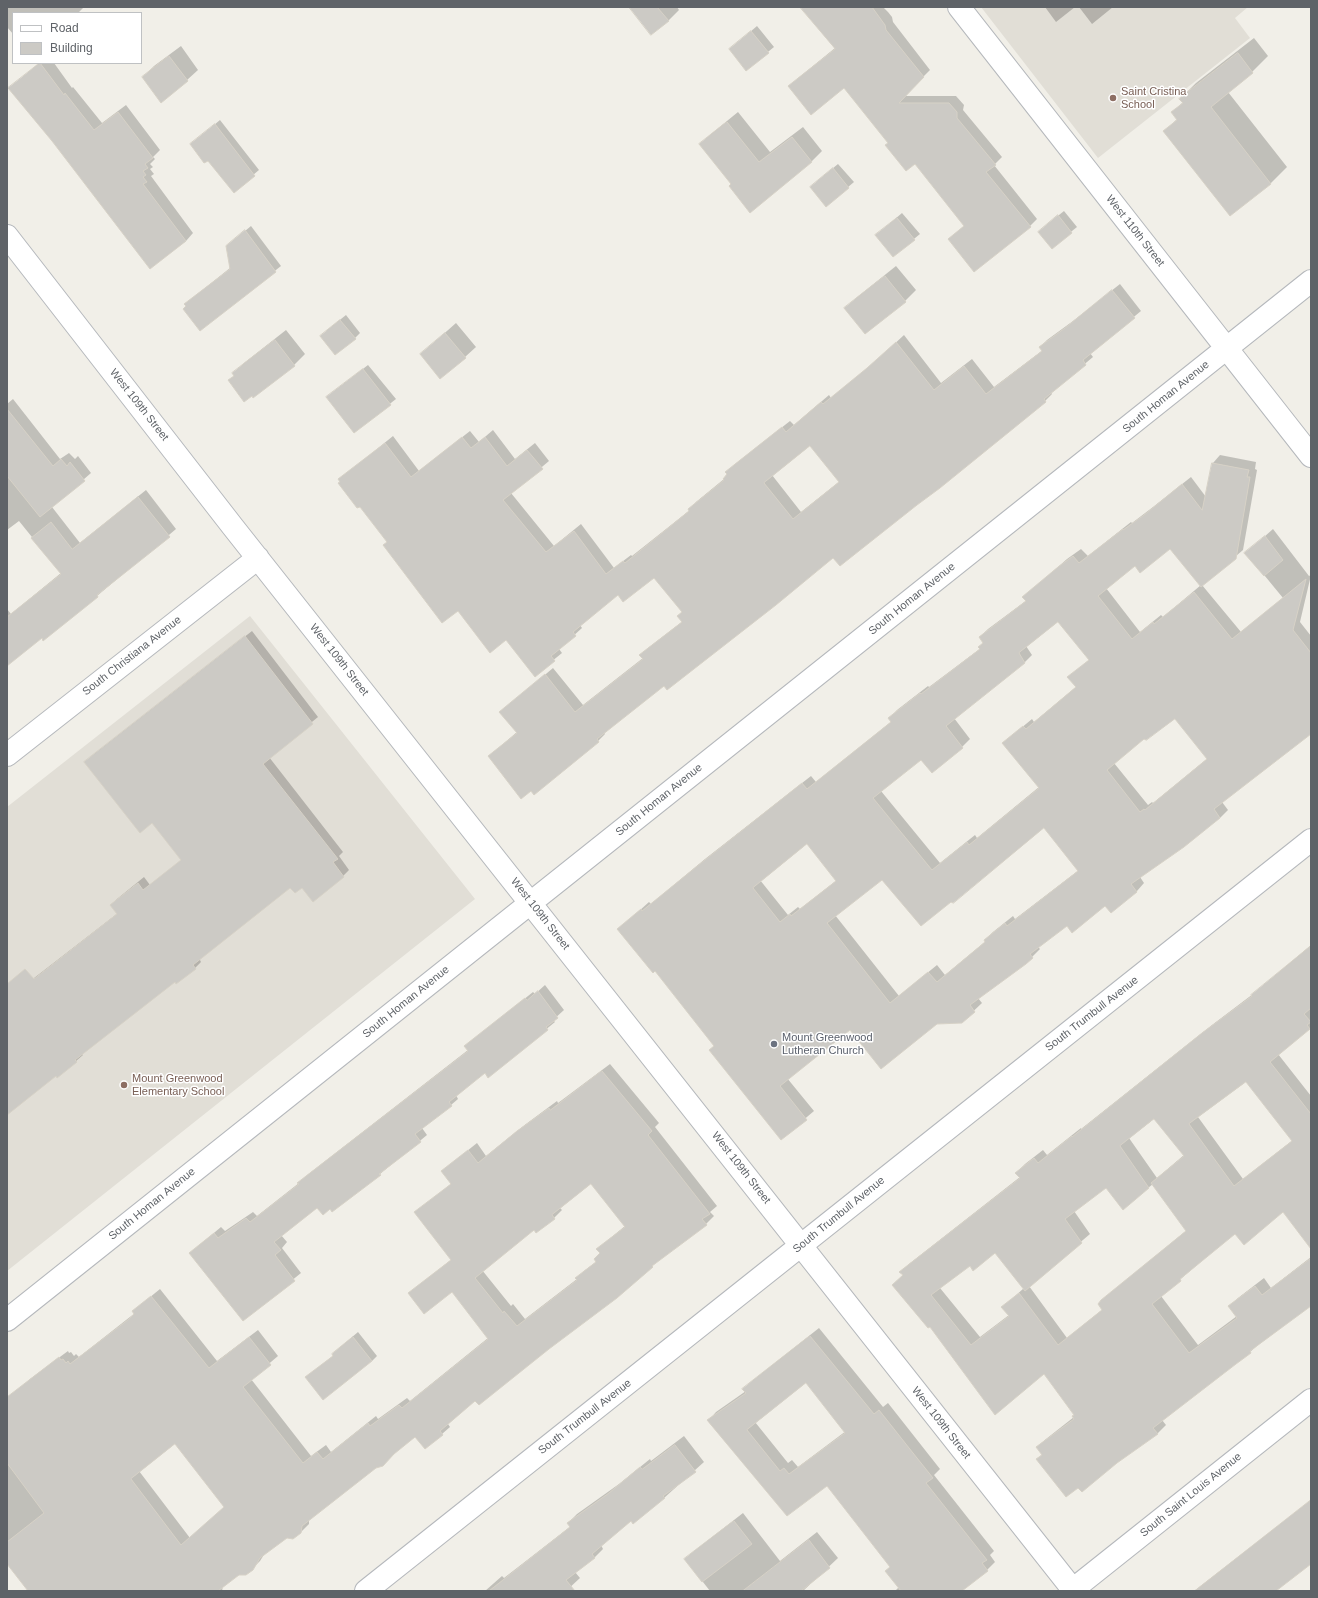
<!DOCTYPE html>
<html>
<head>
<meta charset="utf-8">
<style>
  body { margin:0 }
  #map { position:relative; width:1318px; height:1598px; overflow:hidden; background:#f1efe8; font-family:Arial,sans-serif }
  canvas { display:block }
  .frame { position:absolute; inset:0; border:8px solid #5f6368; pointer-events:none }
  .legend { position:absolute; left:12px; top:12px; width:130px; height:52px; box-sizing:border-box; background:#fff; border:1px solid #bfc1c3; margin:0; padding:5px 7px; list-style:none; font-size:12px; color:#5f6368 }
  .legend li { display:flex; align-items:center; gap:8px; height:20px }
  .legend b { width:20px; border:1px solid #bfc1c3 }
</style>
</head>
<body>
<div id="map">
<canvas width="1318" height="1598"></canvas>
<div class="frame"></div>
<ul class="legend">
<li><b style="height:5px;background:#fff"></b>Road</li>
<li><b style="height:11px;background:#cccac5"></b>Building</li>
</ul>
</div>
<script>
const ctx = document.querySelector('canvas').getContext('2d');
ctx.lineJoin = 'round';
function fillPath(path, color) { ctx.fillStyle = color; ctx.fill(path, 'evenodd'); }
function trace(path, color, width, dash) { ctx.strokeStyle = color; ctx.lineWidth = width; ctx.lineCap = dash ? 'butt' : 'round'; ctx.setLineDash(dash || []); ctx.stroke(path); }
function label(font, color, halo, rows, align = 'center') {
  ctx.font = font + ' Arial,sans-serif'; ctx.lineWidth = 3; ctx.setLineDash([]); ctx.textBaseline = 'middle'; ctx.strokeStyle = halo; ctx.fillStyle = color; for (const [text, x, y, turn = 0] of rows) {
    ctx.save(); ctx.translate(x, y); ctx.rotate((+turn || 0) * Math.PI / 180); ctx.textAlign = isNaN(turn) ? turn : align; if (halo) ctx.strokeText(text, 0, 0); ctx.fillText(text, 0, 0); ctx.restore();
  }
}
const education = new Path2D(`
  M981 7H1248L1235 18 1250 38 1098 158Z
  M250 616 475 899 7 1271V807Z`);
const shadow = new Path2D(`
  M7 7H84L78 13H13V34L7 27Z
  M630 7H677L679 10 668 21Z
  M801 7H883L888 12 892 17 893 22 930 70 904 96H956L964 105 963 110 1002 157 994 165 1037 219 1030 226 949 239 965 225 915 162 889 143 844 87 797 79 835 48Z
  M1045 7H1075L1056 22Z
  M1079 7H1113L1092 24Z
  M757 26 774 47 747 69 736 44Z
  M1254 38 1268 56 1252 72 1228 92 1287 167 1271 183 1230 215 1164 132 1178 118 1173 112 1183 102 1180 99 1196 83Z
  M181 46 198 70 187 80 143 77 154 66Z
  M39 63H54L72 88 73 87 102 123 126 105 160 150 153 157 155 159 150 164 153 167 150 169 154 174 151 176 193 233 186 241 150 268 53 140 10 88Z
  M738 112 770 152 803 127 822 151 812 161 750 212 732 184 700 144 711 134Z
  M220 120 259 170 234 191 208 159 191 144Z
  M838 164 854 182 827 205 816 182Z
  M1064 211 1077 227 1052 247 1044 227Z
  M902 213 920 234 893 256 882 230Z
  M251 226 281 266 200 330 185 304 230 268 227 246Z
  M896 266 916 290 905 301 866 333 845 309 856 298Z
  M1120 284 1141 311 1090 353 1093 357 1051 392 1052 394 1045 401 834 557 664 684 604 732 605 734 598 741 531 790 489 756 517 732 501 712 553 668 583 705 643 658 641 655 648 648 683 621V612L654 576 618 594 580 625 582 628 559 649 562 653 535 675 506 639 458 610 388 542 340 479 393 436 419 471 470 431 479 442 493 430 515 459 535 443 549 461 511 493 554 546 581 524 614 568 631 555 632 556 690 510 696 502 724 479 734 465 790 421 794 425 829 395 831 398 876 361 904 335 941 383 972 359 994 387 1043 350 1040 347 1047 340 1073 321ZM810 445 840 481 801 512 772 475Z
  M346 315 360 333 355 338 326 331Z
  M456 323 476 347 465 357 421 354Z
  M286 330 305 354 294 365 229 380 235 375 234 373 244 363Z
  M368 365 396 399 354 432 333 392Z
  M13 399 60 459 69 453 75 459 78 456 91 473 52 507 80 543 146 490 176 529 97 596 42 637 7 665V609L11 614 61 573 19 521 7 530V404Z
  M1220 455 1256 462 1255 469 1257 470 1243 550 1202 585 1241 632 1283 598 1246 553 1273 529 1309 576 1311 575 1300 622 1311 636V732L1222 802 1228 810 1220 818 1140 877 1144 883 1137 891 1111 911 1106 904 1067 925 1038 947 1040 949 1032 957 978 998 982 1003 962 1022 850 1028 787 1078 814 1111 781 1139 715 1045 656 969 619 929 649 902 651 904 705 859 811 776 816 782 892 721 890 718 897 710 928 686 929 687 981 648 984 642 980 637 988 629 1027 600 1024 597 1067 559 1081 549 1088 556 1131 522 1132 523 1153 507 1191 477 1206 497 1213 463ZM1170 547 1201 585 1163 617 1161 615 1140 632 1106 588 1135 564ZM1058 621 1090 659 1069 677 1076 687 1034 722 1032 719 1003 743 1039 787 977 838 975 835 940 863 881 791 921 758 932 771 962 747 970 739 954 718 1024 663 1032 655 1026 646ZM1176 718 1208 758 1153 803 1152 802 1148 805 1114 763 1145 737ZM1044 827 1079 870 1015 919 1013 916 993 932 985 940 986 941 945 975 937 965 899 996 835 915 882 879 953 902ZM807 842 837 880 800 909 798 907 788 915 760 880Z
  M252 631 318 717 269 757 343 852 339 856 349 870 343 876 302 887H290L199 958 201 962 195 968 175 980 82 1054 83 1055 76 1061 57 1076 56 1075 7 1113V999L118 913 111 905 117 899 144 877 150 885 182 860 153 822 92 756Z
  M1311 945V1027L1278 1054 1311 1096V1247L1283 1211 1235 1232 1161 1296 1198 1345 1237 1316 1230 1306 1238 1298 1264 1278 1271 1288 1311 1257V1305L1258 1345 1250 1352 1162 1420 1166 1425 1158 1433 1116 1462 1038 1459 1042 1454 1037 1447 1046 1439 1074 1417 1075 1415 1044 1372 996 1414 901 1272 909 1264 1020 1177 1016 1173 1025 1164 1043 1150 1047 1155 1081 1128V1129L1212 1025 1253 994ZM1246 1080 1293 1140 1243 1179 1198 1117ZM1155 1118 1184 1155 1157 1178 1129 1138ZM1153 1184 1187 1230 1108 1295 1103 1309 1067 1338 1029 1286 1090 1234 1074 1211 1106 1186 1123 1208ZM996 1251 1024 1288 1003 1307 1009 1315 980 1337 940 1288 970 1265Z
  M545 985 564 1010 553 1020 555 1022 489 1076 485 1071 456 1095 458 1099 451 1105 422 1128 427 1135 380 1174 331 1207H318L281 1235 287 1242 282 1248 301 1273 243 1320 197 1247 221 1227 225 1231 253 1212 257 1216 299 1183 306 1176 468 1050 473 1040 533 992 535 994Z
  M610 1064 659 1123 655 1127 717 1206 710 1212 714 1216 706 1224 475 1400 448 1424 450 1427 442 1434 416 1436 309 1519V1524L301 1532 286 1537 265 1553 260 1561 252 1569 238 1574 223 1586 222 1591H29L7 1562V1417L23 1386 30 1379 68 1351 69 1353 71 1352 74 1356 76 1354 79 1357 135 1313 133 1311 160 1289 217 1361 258 1330 278 1356 251 1379 311 1456 326 1445 331 1452 376 1416 378 1419 407 1398 410 1401 488 1338 452 1290 409 1293 452 1259 415 1213 452 1183 442 1171 477 1143 486 1156 526 1124 557 1101 558 1103ZM591 1183 625 1226 597 1249 601 1253 597 1261 584 1271 577 1279 525 1319 513 1304 511 1306 482 1270 534 1229 554 1218 562 1210 560 1208ZM175 1443 225 1507 190 1538 139 1471Z
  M819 1328 883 1407 888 1403 940 1469 934 1475 994 1551 990 1555 995 1562 987 1570 954 1591H895L899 1587 891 1566 827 1484 787 1515 708 1421 716 1412 746 1391 744 1389 752 1381ZM806 1382 846 1431 798 1467 792 1460 788 1463 755 1422Z
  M358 1332 377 1356 372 1361 306 1377 334 1355 333 1354 338 1349Z
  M684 1436 704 1462 664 1498 632 1520 601 1545 603 1549 594 1558 575 1572 580 1578 566 1591H485L502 1576 504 1578 571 1526 568 1523 577 1514 619 1484 650 1459 651 1461Z
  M1311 1500V1562L1275 1591H1194Z
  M743 1513 780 1561 817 1532 838 1558 803 1591H710L685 1559 694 1551Z`);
const building = new Path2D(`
  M629 7H657L669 21 651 35Z
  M800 7H872L885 25 886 30 924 77 899 103H949L957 112V118L996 165 986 172 1031 227 974 272 948 239 964 226 915 164 906 171 885 145 888 143 844 88 811 115 788 86 835 49Z
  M751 31 769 53 746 71 729 49Z
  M1238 53 1253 73 1211 107 1271 184 1230 216 1163 131 1177 120 1171 112 1183 103 1179 99Z
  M169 56 188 81 161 103 142 77Z
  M40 63 64 95 65 93 94 130 118 112 153 158 145 164 148 168 143 171 146 175 143 177 147 182 143 184 186 241 150 269 52 141 8 88Z
  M727 122 759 162 792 137 812 162 750 213 729 186 731 184 699 144Z
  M215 124 255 176 234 193 208 161 204 163 190 144Z
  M833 168 849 188 826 207 810 187Z
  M1058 215 1072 233 1052 249 1038 232Z
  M897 218 915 240 893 257 875 235Z
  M245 230 276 272 200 331 183 309 186 306 184 304 230 269 226 246Z
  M885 276 906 302 865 334 844 308Z
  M1112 290 1135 318 1083 360 1086 365 1044 399 1046 402 940 488 917 505 840 566 833 558 776 605 667 690 664 686 597 739 599 742 534 795 531 791 521 799 488 756 517 733 499 712 545 674 575 712 643 659 639 655 682 622 677 616 682 612 654 578 623 602 618 595 573 632 576 636 551 656 555 661 535 677 506 640 490 653 458 611 442 623 383 545 387 542 360 507 357 508 338 483 340 482 338 479 385 443 411 477 462 437 471 448 485 437 507 466 527 450 543 469 503 500 546 552 574 531 606 574 623 561 625 563 689 511 688 509 724 480 723 479 727 474 725 472 782 427 786 432 821 402 823 404 867 368 896 342 934 390 964 366 986 394 1042 351 1039 347 1065 328ZM810 446 839 482 793 519 764 483Z
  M340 320 356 339 335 355 320 336Z
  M445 333 466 358 440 379 420 354Z
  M275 340 295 366 253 398 252 396 244 402 228 380 234 376 232 373Z
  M363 369 391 405 354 433 326 397Z
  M7 409 53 466 61 459 67 466 70 462 85 481 40 517 7 476Z
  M1212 463 1249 470 1247 477H1250L1236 559 1201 587 1170 549 1140 573 1135 566 1098 596 1132 639 1153 622 1154 624 1194 592 1232 639 1306 579 1293 630 1311 653V734L1214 809 1220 818 1184 847 1131 884 1137 892 1111 913 1105 906 1072 933 1067 926 1030 954 1033 958 1026 964 970 1005 975 1012 962 1023 937 1024 881 1069 850 1030 780 1086 807 1120 781 1140 709 1050 714 1046 655 971 653 973 617 929 641 909 642 911 696 867 802 783 807 789 891 722 888 718 920 693 921 694 980 649 978 647 983 643 979 637 1026 601 1022 597 1058 567 1073 556 1079 563 1123 529V530L1144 515 1182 484 1202 510ZM1058 622 1089 660 1067 677 1076 687 1026 729 1023 726 1002 743 1039 788 969 845 967 842 932 870 873 798 921 760 932 773 963 748 946 726 1025 663 1019 653ZM1175 719 1207 759 1145 810 1144 809 1140 812 1107 770 1144 739 1146 740ZM1044 828 1078 871 1007 926 1005 923 984 940 985 942 937 982 928 972 890 1003 827 923 882 880 921 926 951 902 953 903ZM807 844 836 881 791 916 790 914 780 922 753 888Z
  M138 497 170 537 97 595 98 597 43 641 42 638 7 666V617L61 574 31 538 51 522 72 549Z
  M1265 536 1283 560 1264 576 1244 553Z
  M245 636 313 724 263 764 338 859 333 862 344 877 313 902 302 888 295 893 290 888 193 965 196 969 176 984 175 982 75 1060 77 1062 57 1078 56 1076 7 1115V984L25 969 34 979 117 914 110 905 138 883 143 890 181 860 152 823 140 833 84 762Z
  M1311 946V1008L1304 1014 1311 1022 1307 1025 1310 1029 1270 1062 1311 1114V1249L1283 1212 1244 1245 1235 1234 1180 1279 1181 1281 1152 1304 1189 1353 1237 1318 1228 1306 1255 1286 1262 1295 1311 1258V1306L1250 1351 1251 1353 1236 1364 1153 1428 1158 1434 1117 1463 1082 1492 1078 1488 1066 1497 1036 1459 1042 1455 1036 1447 1074 1419 1072 1416 1074 1415 1044 1374 995 1415 930 1327 928 1328 892 1285 903 1275 899 1272 1020 1178 1015 1173 1034 1158 1038 1163 1072 1136V1137L1202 1033 1252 996 1251 995ZM1246 1082 1292 1141 1234 1186 1189 1124ZM1154 1119 1184 1156 1151 1183 1186 1231 1101 1300 1098 1304 1102 1310 1058 1345 1019 1293 1001 1307 1009 1316 971 1345 931 1295 970 1266 973 1271 995 1253 1025 1291 1082 1243 1065 1219 1106 1188 1123 1210 1149 1188 1120 1146Z
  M538 991 558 1018 546 1027 548 1030 488 1078 485 1073 449 1102 452 1106 415 1134 421 1142 379 1174 381 1175 332 1212 330 1209 323 1215 317 1208 274 1242 281 1250 275 1255 295 1281 243 1321 189 1253 214 1233 218 1238 246 1218 250 1222 299 1184 297 1183 468 1051 464 1046 525 998 527 1000Z
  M602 1071 652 1131 648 1135 710 1214 702 1219 707 1225 652 1266 653 1267 617 1298 549 1349 479 1405 475 1401 440 1431 443 1435 425 1449 415 1437 394 1454 383 1466 376 1468 302 1526 301 1533 293 1539 287 1538 260 1558 253 1570 246 1575H239L218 1591H28L7 1564V1542L44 1513 7 1463V1397L59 1357 61 1360 63 1359 66 1363 68 1361 70 1364 129 1319 134 1314 132 1311 151 1296 209 1368 249 1337 271 1365 243 1387 303 1463 317 1452 323 1459 368 1423 370 1426 399 1405 402 1408 488 1339 452 1292 424 1314 408 1293 451 1260 414 1212 451 1184 441 1171 468 1150 478 1163 517 1131 549 1108 550 1110ZM591 1184 625 1227 596 1249 600 1253 594 1259 596 1262 575 1278 577 1280 517 1326 504 1311 503 1313 475 1278 534 1230 536 1233 555 1219 552 1215ZM175 1444 224 1507 181 1545 131 1479Z
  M810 1336 874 1414 879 1410 913 1453 933 1478 926 1483 987 1560 982 1563 988 1571 962 1591H901L885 1571 890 1567 827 1486 787 1516 707 1420 746 1393 742 1389ZM806 1383 845 1433 789 1474 784 1468 780 1471 747 1430Z
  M353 1337 372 1361 323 1400 305 1377 333 1356 332 1354Z
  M675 1445 696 1472 663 1496 665 1498 633 1524 631 1521 592 1554 595 1558 566 1580 575 1591H489L570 1527 567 1523 609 1493 640 1467 642 1469Z
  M1311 1500V1564L1276 1591H1195Z
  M734 1521 752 1544 702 1582 684 1559Z
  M809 1540 830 1568 801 1591H743Z`);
const minor = new Path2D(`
  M959 7 1311 456
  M7 236 233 527 1074 1591
  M7 755 258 558
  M7 1320 1311 281
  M366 1591 1311 840
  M1071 1591 1311 1400`);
const markers = [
  [1113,98,4,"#8d6e63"],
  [774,1044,4,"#6b7280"],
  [124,1085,4,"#8d6e63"]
];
const educationNames = [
  ["Saint Cristina",1121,92],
  ["School",1121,105],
  ["Mount Greenwood",132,1079],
  ["Elementary School",132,1092]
];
const streetNames = [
  ["West 110th Street",1135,231,52],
  ["South Homan Avenue",1166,397,-39],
  ["West 109th Street",139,405,52],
  ["South Homan Avenue",912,599,-39],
  ["South Christiana Avenue",132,656,-38],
  ["West 109th Street",339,660,52],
  ["South Homan Avenue",659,800,-39],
  ["West 109th Street",540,914,52],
  ["South Homan Avenue",406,1002,-39],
  ["South Trumbull Avenue",1092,1014,-38],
  ["West 109th Street",741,1168,52],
  ["South Homan Avenue",152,1204,-39],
  ["South Trumbull Avenue",839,1215,-39],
  ["South Trumbull Avenue",585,1417,-38],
  ["West 109th Street",941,1423,52],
  ["South Saint Louis Avenue",1191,1495,-39]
];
const worshipNames = [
  ["Mount Greenwood",782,1038],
  ["Lutheran Church",782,1051]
];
fillPath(education, '#e1ded6');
fillPath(shadow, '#0003');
fillPath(building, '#cccac5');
trace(building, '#d6d1c6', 1);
trace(minor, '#b5b8bc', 24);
trace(minor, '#fff', 22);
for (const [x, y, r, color] of markers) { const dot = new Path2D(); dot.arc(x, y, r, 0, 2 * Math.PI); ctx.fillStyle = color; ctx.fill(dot); trace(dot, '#fff', 1.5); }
label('11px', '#785e54', '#fff', educationNames, 'left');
label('11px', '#5f6368', '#fff', streetNames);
label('11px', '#5b616d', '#fff', worshipNames, 'left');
</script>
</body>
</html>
